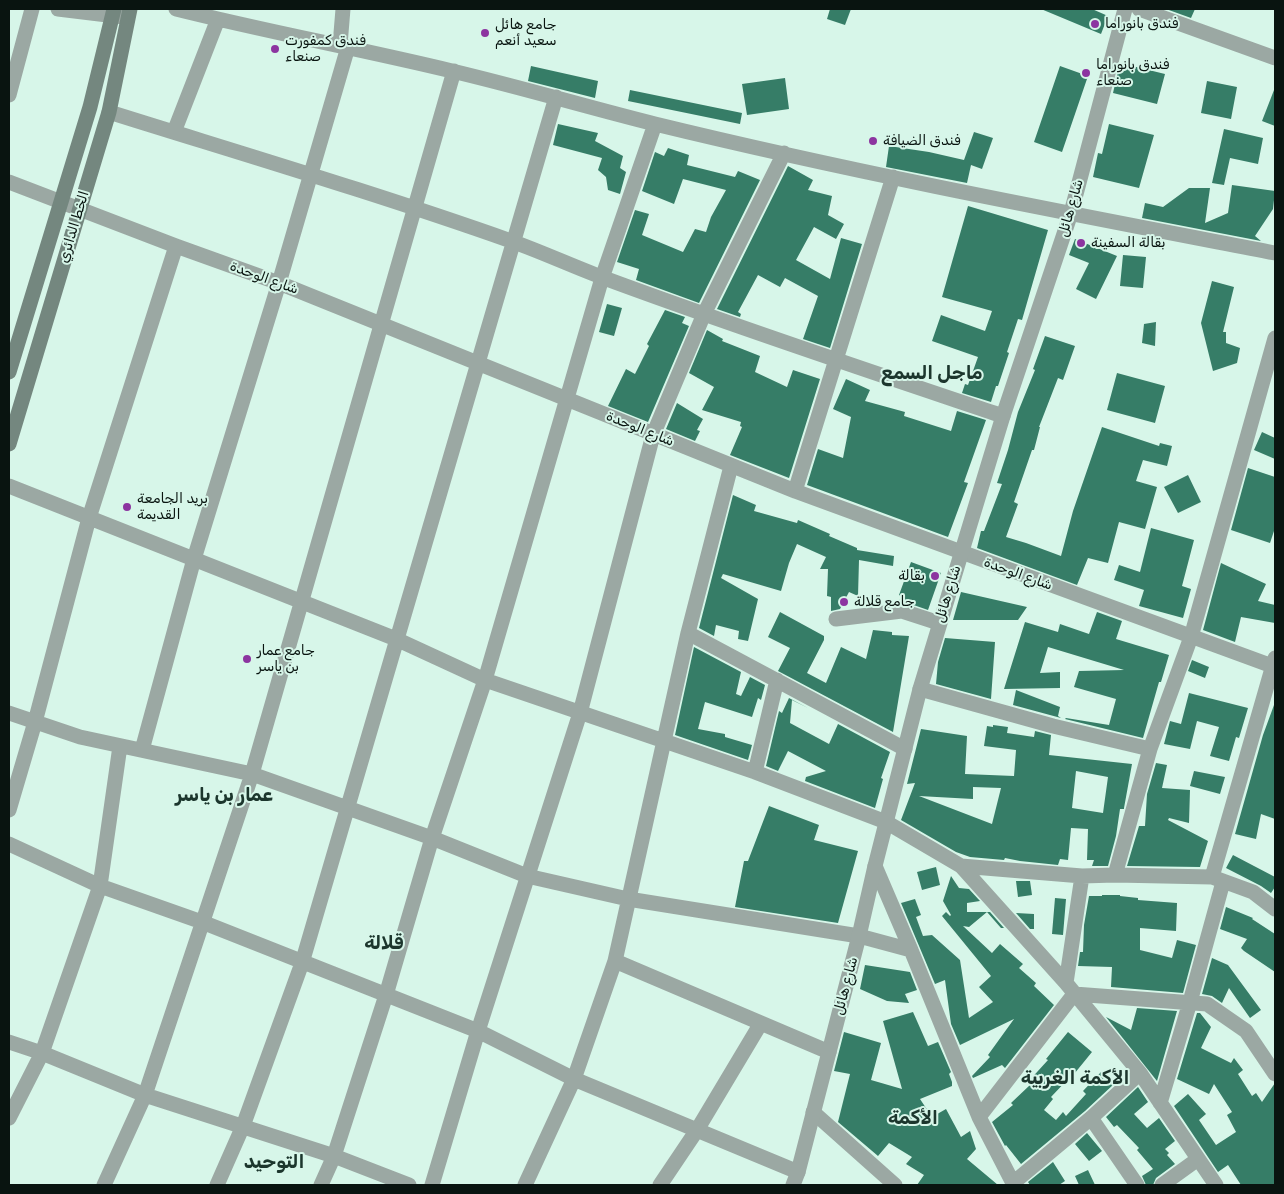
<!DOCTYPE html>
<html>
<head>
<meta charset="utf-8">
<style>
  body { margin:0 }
  #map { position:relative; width:1284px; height:1194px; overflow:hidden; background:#d7f6e9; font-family:Rubik,sans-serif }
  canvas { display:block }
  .frame { position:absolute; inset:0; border:10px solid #091410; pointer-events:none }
</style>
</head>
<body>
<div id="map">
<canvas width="1284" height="1194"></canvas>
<div class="frame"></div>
</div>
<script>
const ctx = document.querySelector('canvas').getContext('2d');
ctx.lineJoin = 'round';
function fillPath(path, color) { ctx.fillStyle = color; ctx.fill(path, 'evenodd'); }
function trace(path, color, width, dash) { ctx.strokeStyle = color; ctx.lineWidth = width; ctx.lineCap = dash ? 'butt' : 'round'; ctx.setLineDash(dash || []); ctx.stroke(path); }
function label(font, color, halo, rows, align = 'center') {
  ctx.font = font + ' Rubik,"Noto Sans Arabic",sans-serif'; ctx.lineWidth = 4; ctx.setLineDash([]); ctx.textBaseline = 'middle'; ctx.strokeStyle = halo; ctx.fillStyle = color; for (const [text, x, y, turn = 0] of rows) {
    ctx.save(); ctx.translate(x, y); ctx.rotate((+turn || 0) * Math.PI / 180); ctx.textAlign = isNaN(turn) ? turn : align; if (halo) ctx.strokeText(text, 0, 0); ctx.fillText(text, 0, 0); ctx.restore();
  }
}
const building = new Path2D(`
  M830 9H851L845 25 827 19Z
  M1041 9H1092L1108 16 1101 34Z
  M1166 9H1195L1191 18Z
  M1120 63 1165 74 1157 104 1113 93Z
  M531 66 598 81 595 98 528 81Z
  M1060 66 1088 76 1062 152 1034 142Z
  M785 78 789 109 747 115 742 84Z
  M1207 81 1237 87 1231 119 1201 113Z
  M630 90 742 113 740 124 628 101Z
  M1274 90H1275V126L1262 121Z
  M558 124 598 133 595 141 623 156 620 168 626 172 620 194 608 190 606 177 598 170 602 158 553 145Z
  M1109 124 1154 135 1139 188 1093 177 1098 153 1102 154Z
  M1224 129 1263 138 1258 164 1230 158 1224 185 1212 183Z
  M974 132 993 138 982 169 971 165 967 183 886 167 889 146 929 152 964 160Z
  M668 148 689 155 687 165 735 177 738 171 760 180 699 303 636 280 639 269 617 262 635 210 649 214 642 235 683 252 695 229 706 232 711 217 726 190 683 179 674 204 642 191 655 152 664 156Z
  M788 166 813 180 808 190 832 196 828 215 844 224 836 239 814 227 796 260 830 279 841 238 862 244 830 348 803 339 818 296 785 278 780 287 758 275 738 312 741 314 740 317 717 309Z
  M1232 185 1275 191 1273 209 1255 236 1261 241 1142 218 1145 203 1163 207 1189 188H1210L1205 223 1228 213Z
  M968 206 1048 230 1022 320 1018 319 1007 352 1009 353 998 386H996L991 402 962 393 965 384 968 385 978 357 932 341 941 315 985 331 992 311 942 297Z
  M1075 239 1117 256 1096 299 1076 289 1089 263 1069 255Z
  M1123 255 1146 257 1143 288 1120 286Z
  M1212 281 1234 287 1223 332H1226V343L1240 348 1237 363 1213 371 1201 323Z
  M607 304 622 308 614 336 599 332Z
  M665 310 685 317 682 323 689 326 648 422 608 406 626 369 635 374 649 346 647 344Z
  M1156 322 1155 346 1142 343 1144 324Z
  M707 330 723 339 722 341 760 356 755 372 787 387 793 370 820 379 789 478 730 455 742 427 740 426 741 422 702 410 714 387 689 373Z
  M1045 336 1075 346 1063 380 1058 378 1039 427H1040L1034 450H1032L1014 502 1018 504 1006 537 1026 543 1061 556 1073 511 1102 427 1159 446 1160 443 1172 446 1167 466 1143 460 1136 481 1157 487 1145 529 1119 522 1108 563 1088 558 1077 585 977 548 981 531H984L1002 484 997 483 1008 450 1018 412 1035 370 1033 369Z
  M1117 373 1165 386 1155 423 1107 410Z
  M846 379 870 390 865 401 905 412 904 416 951 431 957 411 986 420 964 482 968 483 948 537 807 485 818 449 843 458 851 417 833 409Z
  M677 403 703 419 697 430 700 431 695 441 666 429Z
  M1262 432 1275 438V459L1254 450Z
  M1248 468 1275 477V528L1270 543 1231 530Z
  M1188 475 1201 502 1178 513 1164 487Z
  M733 495 756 505 754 511 797 523 798 520 830 534 829 536 857 548V550L894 556 893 566 859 560 858 596 849 592 840 609 831 611V597L827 596 828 569H820L826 557 797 544 789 563 781 591 723 574 721 578 758 599 748 641 738 639 739 631 716 625 714 636 699 628Z
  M1151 528 1194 540 1182 586 1191 589 1183 618 1139 606 1144 590 1114 580 1119 565 1140 572Z
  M911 562 941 573 928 610 905 602H899L901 596 899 595Z
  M1221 563 1266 584 1258 601 1275 605V623L1241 617 1235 642 1203 630Z
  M961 592 1027 607 1018 620H953Z
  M780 612 824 636V640L807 673 826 683 841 647 866 659 873 630 892 632V635L909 636 893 732 778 671 790 648 768 637Z
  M1097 612 1122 621 1116 639 1169 655 1161 682H1159L1143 738 1065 719 1066 718 1109 725 1116 699 1074 687 1079 671 1124 670 1048 647 1040 673 1060 672V688L1004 689 1025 622 1058 632 1060 624 1089 634Z
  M945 638 995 642 991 699 936 684 938 662Z
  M694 647 741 672 736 694 741 696 750 677 765 685 761 700 758 698 752 717 705 702 698 729 725 734V737L752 745 748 760 675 735Z
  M1192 660 1209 667 1205 678 1188 671Z
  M1016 690 1060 707 1058 716 1061 718 1013 705Z
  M1189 693 1248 708 1239 738 1236 737 1229 761 1210 756 1219 727 1197 721 1190 749 1164 744 1170 721 1181 724Z
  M789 698 808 708 792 700 790 723 829 744 838 724 890 752 881 778 883 779 875 808 805 781 806 777 826 771 788 751 778 771 766 766 779 711 782 713Z
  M1274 705 1275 706V819L1261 814 1256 839 1235 834 1263 735Z
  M993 725 1008 727 1007 733 1034 737 1035 731 1051 735 1049 755 1132 764 1124 808V809H1120L1116 836 1108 866H1092L1094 860H1087L1088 829 1071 828 1068 860 1060 859 1058 865 1020 861 1005 858 1004 860 970 857 956 852 901 820 915 783 907 784 921 729 967 736 965 774 1014 776 1016 750 984 746 987 726 993 727ZM1076 771 1108 777 1103 813 1072 808ZM973 787 1001 788 992 824 919 796 973 799Z
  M1156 763 1167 765 1162 788 1190 790 1189 823 1169 818 1168 820 1208 841 1200 867 1127 866 1139 826H1145L1147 794Z
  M1194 771 1225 777 1220 794 1190 786Z
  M769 806 819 825 814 840 858 851 838 923 735 907 744 861H748Z
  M1233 855 1275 877V887L1271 893 1261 886 1226 868Z
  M936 867 940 885 922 890 917 872Z
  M951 876 959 888 969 889 980 901 967 903V912H990L1004 928H1001L987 912 969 927 963 926 992 953 1000 944 1023 964 1019 968 1036 983 1034 986 1054 1005 1005 1068 1002 1065 973 1078 972 1076 990 1057 988 1055 1014 1019 960 1045 951 1024 945 980 935 984 901 903 915 899 921 915 916 917 923 936 932 935 960 960 969 1018 993 1002 979 987 991 976 942 916 946 912 950 916 951 915 943 901Z
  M1016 881H1030L1032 895 1018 897Z
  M1102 895H1120V896L1138 898V900L1177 903 1176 931 1140 928V950L1172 958 1177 940 1196 945 1183 993 1111 987 1112 967 1078 966 1080 952H1083L1084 925 1089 896H1102Z
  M1055 898 1066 899 1063 935 1052 934Z
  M1226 907 1253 918 1252 919 1275 934V972L1244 951 1241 948 1247 939 1220 929Z
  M1016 913 1034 914V929H1030Z
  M1212 958 1228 965 1261 1010 1250 1018 1229 988 1222 1003 1212 996 1202 994Z
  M865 965 910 972 917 990 905 994 909 1003 887 1001 860 989Z
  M1137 1008 1177 1011 1157 1081 1106 1017 1131 1030Z
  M913 1012 928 1046 938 1042 951 1072 949 1074 952 1082V1086L920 1099 932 1117 946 1109 961 1137 970 1131 976 1149 967 1159 998 1185H917L924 1175 906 1164 912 1157 889 1143 878 1156 838 1122 850 1074 834 1071 844 1032 881 1043 871 1080 902 1089 883 1021Z
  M1197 1013H1200L1211 1027 1201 1048 1231 1063 1234 1058 1243 1070 1238 1074 1252 1096 1256 1093 1262 1102 1275 1083V1185H1241L1228 1165 1218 1172 1174 1106 1188 1094 1206 1114 1199 1120 1216 1145 1236 1132 1227 1115 1232 1112 1214 1084 1209 1094 1177 1079Z
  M1068 1032 1092 1052 1070 1079 1069 1078 1051 1097 1053 1099 1044 1110 1056 1120 1063 1112 1066 1116 1086 1094 1083 1091 1101 1072 1114 1084 1085 1111 1021 1164 1006 1145 1005 1146 992 1122 1013 1105 1011 1103 1030 1085 1027 1083 1048 1060 1046 1059Z
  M1138 1087 1148 1102 1134 1114 1147 1128 1159 1118 1175 1141 1165 1149 1169 1153 1167 1155 1175 1164 1156 1178 1153 1185H1146L1142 1176 1153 1169 1137 1150 1139 1148 1117 1125 1114 1127 1106 1117Z
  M1087 1133 1102 1151 1089 1161 1075 1144Z
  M1053 1162 1065 1181 1059 1185H1030L1028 1182Z
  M1088 1170 1095 1185H1079L1075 1176Z`);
const minor = new Path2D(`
  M58 9 124 17
  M176 9C268 32 361 49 452 71 520 87 587 107 655 124 860 174 1068 213 1275 253
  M1139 9 1275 58
  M340 45 343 9
  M9 95 32 9
  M109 112C243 154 378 194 511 241 542 252 572 266 604 278 736 327 869 371 1003 416
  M174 132 218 19
  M9 182 176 246 279 283 795 491 1275 667
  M9 486 396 639 485 680 755 772 886 822 961 866 1066 983 1140 1073 1216 1185
  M795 491 893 177
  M836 619 902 611 939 623
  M688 633 905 749
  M920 689 1053 726 1150 749
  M9 713 80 737 252 774 432 838 527 876 628 899 859 936 911 950 979 1117 1014 1185
  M142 750 194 559 279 283 348 47
  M755 772 777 680
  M9 810 35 722 89 518 176 246
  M9 844 100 886 202 922 478 1031 574 1079 798 1172
  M875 866 911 950
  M961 866 1082 876 1115 875 1212 877 1253 892 1275 909
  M1115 875 1150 749 1191 637 1275 338
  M1212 877 1275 658
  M615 961 829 1052
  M1066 983 1082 876
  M9 1042 42 1053 145 1095 334 1156 409 1185
  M1160 1103 1190 1002 1223 882
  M813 1112 895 1185
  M979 1117 1074 994 1207 1004 1246 1031 1275 1074
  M9 1118 42 1053 100 886 120 746
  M1091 1118 1137 1185
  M1013 1183 1091 1118 1140 1073
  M104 1185 145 1095 252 774 454 71
  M217 1185 243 1126 302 963 556 97
  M321 1185 334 1156 386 995 432 838 485 680 602 278 655 124
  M432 1185 478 1031 580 713 653 435 704 314 784 153
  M525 1185 574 1079 615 961 688 633 731 466
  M660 1185 697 1130 761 1023
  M1162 1185 1198 1159`);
const tertiary = new Path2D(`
  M793 1185 798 1172 859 936 875 866 920 689 1003 416 1071 213 1125 9`);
const secondary = new Path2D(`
  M9 372 90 107 114 9
  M9 444 109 112 130 9`);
const markers = [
  [1095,24,5,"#8c34a0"],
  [485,33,5,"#8c34a0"],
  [275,49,5,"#8c34a0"],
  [1086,73,5,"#8c34a0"],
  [873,141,5,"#8c34a0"],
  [1081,243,5,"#8c34a0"],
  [127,507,5,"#8c34a0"],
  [935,576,5,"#8c34a0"],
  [844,602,5,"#8c34a0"],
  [247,659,5,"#8c34a0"]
];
const poiNames = [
  ["فندق بانوراما",1105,24],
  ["جامع هائل",495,25],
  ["سعيد أنعم",495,41],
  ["فندق كمفورت",285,41],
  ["صنعاء",285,57],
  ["فندق بانوراما",1096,65],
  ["صنعاء",1096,81],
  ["فندق الضيافة",883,141],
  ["بقالة السفينة",1091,243],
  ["بريد الجامعة",137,499],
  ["القديمة",137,515],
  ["بقالة",925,576,"right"],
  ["جامع قلالة",854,602],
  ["جامع عمار",257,651],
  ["بن ياسر",257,667]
];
const streetNames = [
  ["شارع هائل",1071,208,-74],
  ["الخط الدائري",74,227,-73],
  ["شارع الوحدة",264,278,20],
  ["شارع الوحدة",640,429,22],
  ["شارع الوحدة",1018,574,20],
  ["شارع هائل",948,594,-73],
  ["شارع هائل",846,986,-75]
];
const districtNames = [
  ["ماجل السمع",932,374],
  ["عمار بن ياسر",224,796],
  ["قلالة",384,944],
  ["الأكمة الغربية",1075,1079],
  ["الأكمة",913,1119],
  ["التوحيد",274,1163]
];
fillPath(building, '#367d67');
trace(minor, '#9ba8a3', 15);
trace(tertiary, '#9ba8a3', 15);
trace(secondary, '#74877f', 15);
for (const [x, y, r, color] of markers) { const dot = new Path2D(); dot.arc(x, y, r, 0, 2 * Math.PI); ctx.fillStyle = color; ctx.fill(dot); trace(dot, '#d7f6e9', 2); }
label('14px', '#091410', '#d7f6e9', poiNames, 'left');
label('14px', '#091410', '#d7f6e9', streetNames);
label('bold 19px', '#1c362d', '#d7f6e9', districtNames);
</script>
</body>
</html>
